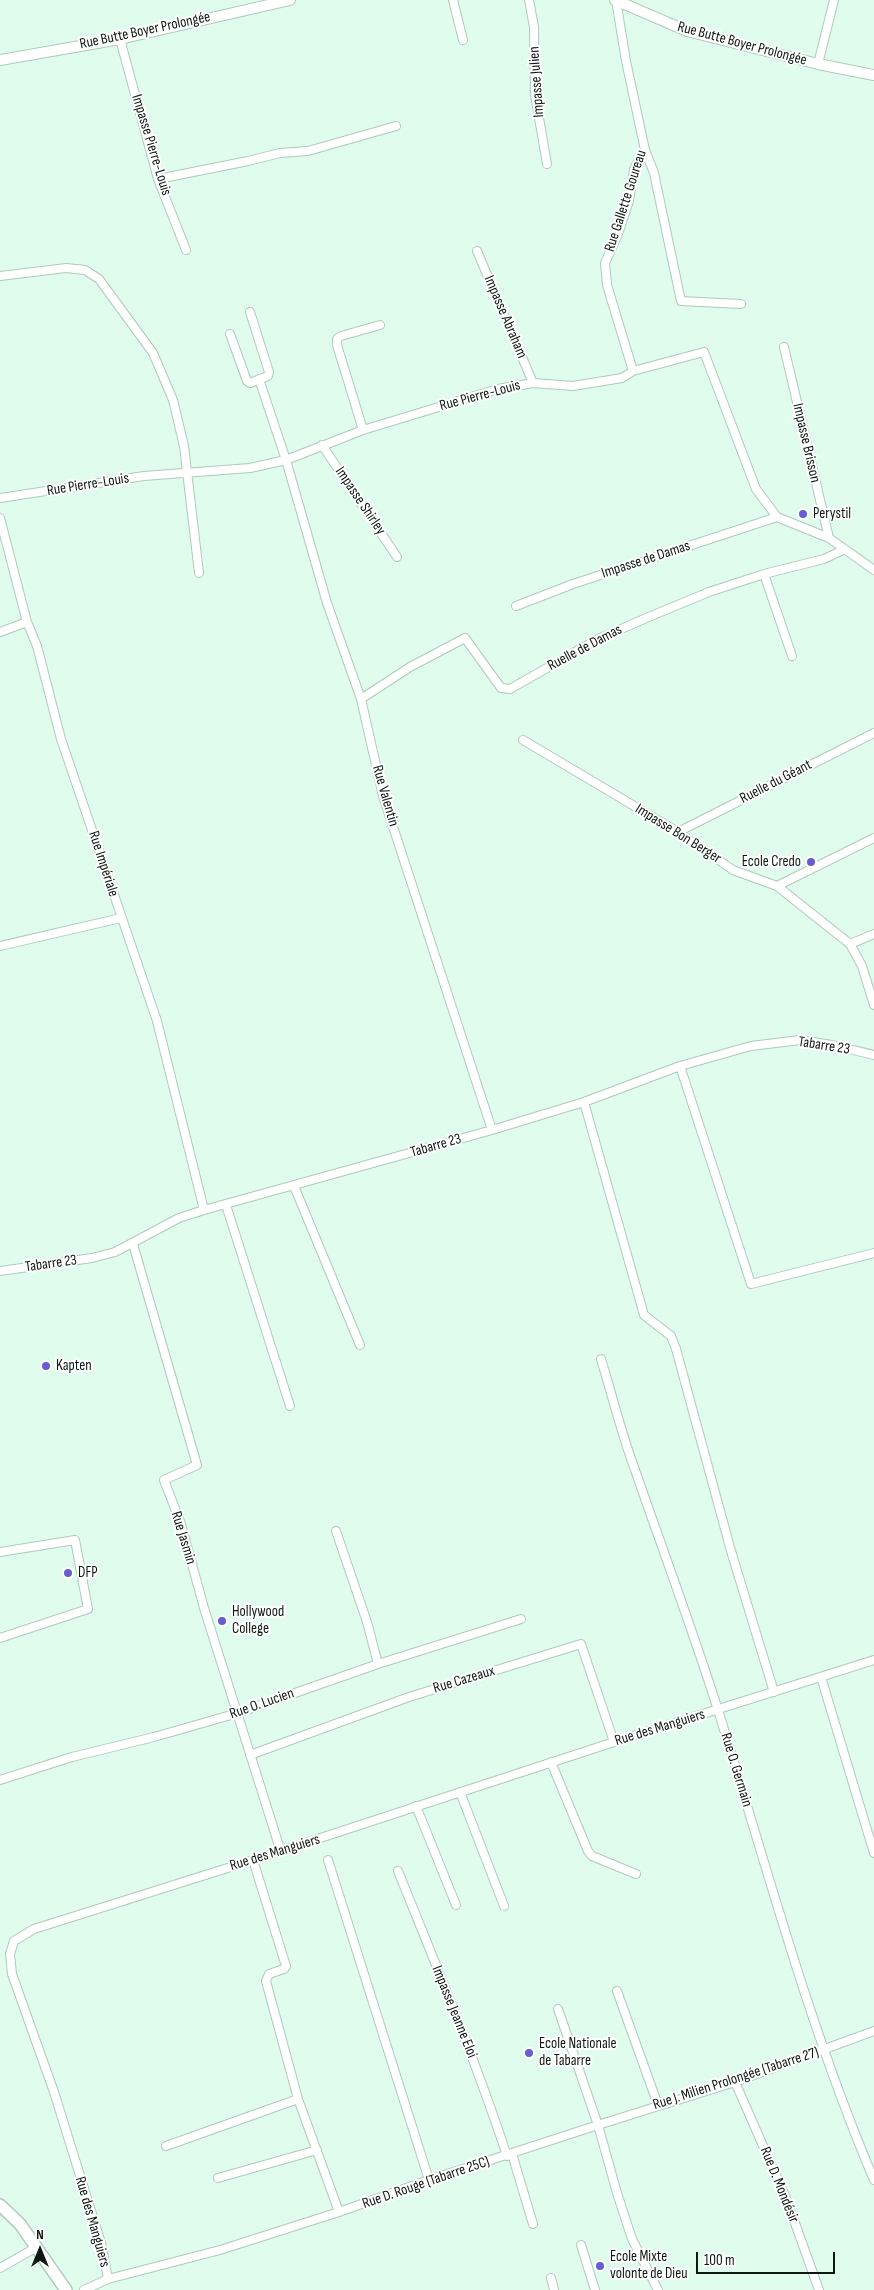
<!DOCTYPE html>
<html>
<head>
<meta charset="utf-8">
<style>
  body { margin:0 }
  #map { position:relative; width:874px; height:2290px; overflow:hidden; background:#e0fcec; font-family:"Sofia Sans Condensed",sans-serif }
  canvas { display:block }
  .north { position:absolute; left:15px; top:2225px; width:50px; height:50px; -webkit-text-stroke:4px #fff; paint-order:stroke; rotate:0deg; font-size:14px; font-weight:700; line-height:20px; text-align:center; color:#0e1812 }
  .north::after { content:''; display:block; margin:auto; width:18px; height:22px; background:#0e1812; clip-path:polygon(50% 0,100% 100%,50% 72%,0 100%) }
  .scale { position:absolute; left:696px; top:2252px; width:139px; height:22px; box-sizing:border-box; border:2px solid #0e1812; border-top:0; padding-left:6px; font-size:15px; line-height:18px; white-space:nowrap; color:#0e1812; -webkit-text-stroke:4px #fff; paint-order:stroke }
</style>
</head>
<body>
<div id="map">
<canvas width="874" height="2290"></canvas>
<div class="north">N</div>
<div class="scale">100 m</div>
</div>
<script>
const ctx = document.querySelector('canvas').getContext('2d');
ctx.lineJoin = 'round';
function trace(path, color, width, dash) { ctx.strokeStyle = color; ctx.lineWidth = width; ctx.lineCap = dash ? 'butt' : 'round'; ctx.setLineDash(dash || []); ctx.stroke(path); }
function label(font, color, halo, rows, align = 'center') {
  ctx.font = font + ' "Sofia Sans Condensed",sans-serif'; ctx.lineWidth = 4; ctx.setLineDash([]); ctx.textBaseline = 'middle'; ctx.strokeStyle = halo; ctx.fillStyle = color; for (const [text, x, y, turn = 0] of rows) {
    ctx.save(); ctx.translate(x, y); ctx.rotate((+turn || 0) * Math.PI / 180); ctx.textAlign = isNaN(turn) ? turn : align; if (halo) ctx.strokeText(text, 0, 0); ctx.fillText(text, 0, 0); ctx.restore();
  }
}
const minor = new Path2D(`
  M453 0 463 40
  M529 0 534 27 535 95 547 164
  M616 0 626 61 645 150 634 169 629 201 618 234 605 263 607 285 633 371
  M120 39 158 179 186 250
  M818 64 834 0
  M645 150 654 173 681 301 741 304
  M158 179 248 161 280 153 308 151 396 126
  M477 251 533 383
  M0 276 66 268 85 270 99 279 153 353 173 400 184 446 199 573
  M230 334 247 381 250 383 268 376 269 372 250 312
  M784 347 829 538
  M259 379 286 460 327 603 361 699 383 796 492 1130
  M363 430 337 345V339L341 336 380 325
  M322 445 397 557
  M0 498 144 476 250 468 286 460 363 430 498 389 533 383 573 386 622 378 633 371 704 352 756 489 777 517 829 538 874 570
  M0 518 27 622 37 646 61 739 157 1021 204 1210
  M764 574 792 656
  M516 606 573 584 777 517
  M0 632 27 622
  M361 699 410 667 465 638 501 688 510 689 598 639 651 616 709 592 764 574 824 559 843 550
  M523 740 678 832 733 870 777 886 850 944 862 966 874 1005
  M678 832 874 733
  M777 886 874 838
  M850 944 874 934
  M0 946 121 918
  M680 1066 751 1284 874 1253
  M584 1102 644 1315 671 1336 676 1349 731 1551 774 1692
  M294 1186 360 1345
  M226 1205 290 1406
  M133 1244 197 1465 164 1480 181 1524 204 1608 281 1852
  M0 1271 92 1258 115 1252 179 1218 204 1210 492 1130 584 1102 680 1066 751 1046 800 1040 832 1045 874 1055
  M601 1359C612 1395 621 1432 634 1467 662 1548 692 1628 718 1710 767 1868 809 2027 874 2180
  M336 1531 367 1622 378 1664
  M0 1552 75 1540 88 1609 0 1638
  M821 1677 874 1853
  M250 1755 409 1697 581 1644 614 1742
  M551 1762 588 1851 592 1856 636 1874
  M0 1780 72 1757 154 1737 238 1713 378 1664 521 1619
  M460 1792 504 1906
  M416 1806 456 1905
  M253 1860 286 1966 284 1969 269 1974 266 1981 298 2099 339 2212
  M328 1860 429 2180
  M398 1871C436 1965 475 2059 507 2156
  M617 1991 658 2105
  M558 2009 598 2125 735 2082 874 2031
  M735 2082 786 2198 819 2290
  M166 2146 298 2099
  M512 2154 533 2224
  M218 2178 317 2150
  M581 2245 595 2290
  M0 2268 37 2247
  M551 2278 554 2290
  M108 2279 101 2243 54 2092 12 1974 10 1954 14 1941 34 1929 253 1860 614 1742 874 1660
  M84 2290 108 2279 220 2250 339 2212 429 2180 598 2125 617 2193 632 2239 658 2290`);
const tertiary = new Path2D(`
  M615 0 687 31 818 64 874 75
  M0 60 120 39 290 0`);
const secondary = new Path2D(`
  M0 2205 20 2224 66 2290`);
const markers = [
  [803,514,5,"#665dd6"],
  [811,862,5,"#665dd6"],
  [46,1366,5,"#665dd6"],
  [68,1573,5,"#665dd6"],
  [222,1621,5,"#665dd6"],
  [529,2053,5,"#665dd6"],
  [600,2266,5,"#665dd6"]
];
const streetNames = [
  ["Rue Butte Boyer Prolongée",145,31,-12],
  ["Rue Butte Boyer Prolongée",742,44,15],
  ["Impasse Julien",537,82,-94],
  ["Impasse Pierre-Louis",151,145,73],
  ["Rue Gallette Goureau",626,201,-72],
  ["Impasse Abraham",505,317,67],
  ["Rue Pierre-Louis",480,396,-15],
  ["Impasse Brisson",806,443,77],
  ["Rue Pierre-Louis",88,485,-9],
  ["Impasse Shirley",360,501,56],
  ["Impasse de Damas",646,560,-18],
  ["Ruelle de Damas",585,648,-28],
  ["Ruelle du Géant",776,782,-27],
  ["Rue Valentin",385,796,74],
  ["Impasse Bon Berger",678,834,32],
  ["Rue Impériale",103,864,72],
  ["Tabarre 23",824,1046,9],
  ["Tabarre 23",436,1146,-16],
  ["Tabarre 23",51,1264,-8],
  ["Rue Jasmin",183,1538,73],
  ["Rue Cazeaux",464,1680,-17],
  ["Rue O. Lucien",262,1704,-19],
  ["Rue des Manguiers",660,1728,-17],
  ["Rue O. Germain",736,1770,73],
  ["Rue des Manguiers",275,1853,-17],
  ["Impasse Jeanne Eloi",454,2012,68],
  ["Rue J. Milien Prolongée (Tabarre 27)",736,2079,-18],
  ["Rue D. Rouge (Tabarre 25C)",426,2183,-19],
  ["Rue D. Mondésir",779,2185,68],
  ["Rue des Manguiers",92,2222,74]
];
const poiNames = [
  ["Perystil",813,514],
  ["Ecole Credo",801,862,"right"],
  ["Kapten",56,1366],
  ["DFP",78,1573],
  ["Hollywood",232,1612],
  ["College",232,1629],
  ["Ecole Nationale",539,2044],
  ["de Tabarre",539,2061],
  ["Ecole Mixte",610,2257],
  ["volonte de Dieu",610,2274]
];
trace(minor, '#afcabb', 10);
trace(tertiary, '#afcabb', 12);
trace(secondary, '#afcabb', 14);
trace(minor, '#fff', 8);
trace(tertiary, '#fff', 10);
trace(secondary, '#fff', 11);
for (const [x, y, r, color] of markers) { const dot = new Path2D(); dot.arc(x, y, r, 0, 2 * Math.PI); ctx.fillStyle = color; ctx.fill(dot); trace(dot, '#fff', 2); }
label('15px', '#0e1812', '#fff', streetNames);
label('15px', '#0e1812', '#fff', poiNames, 'left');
</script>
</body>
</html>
